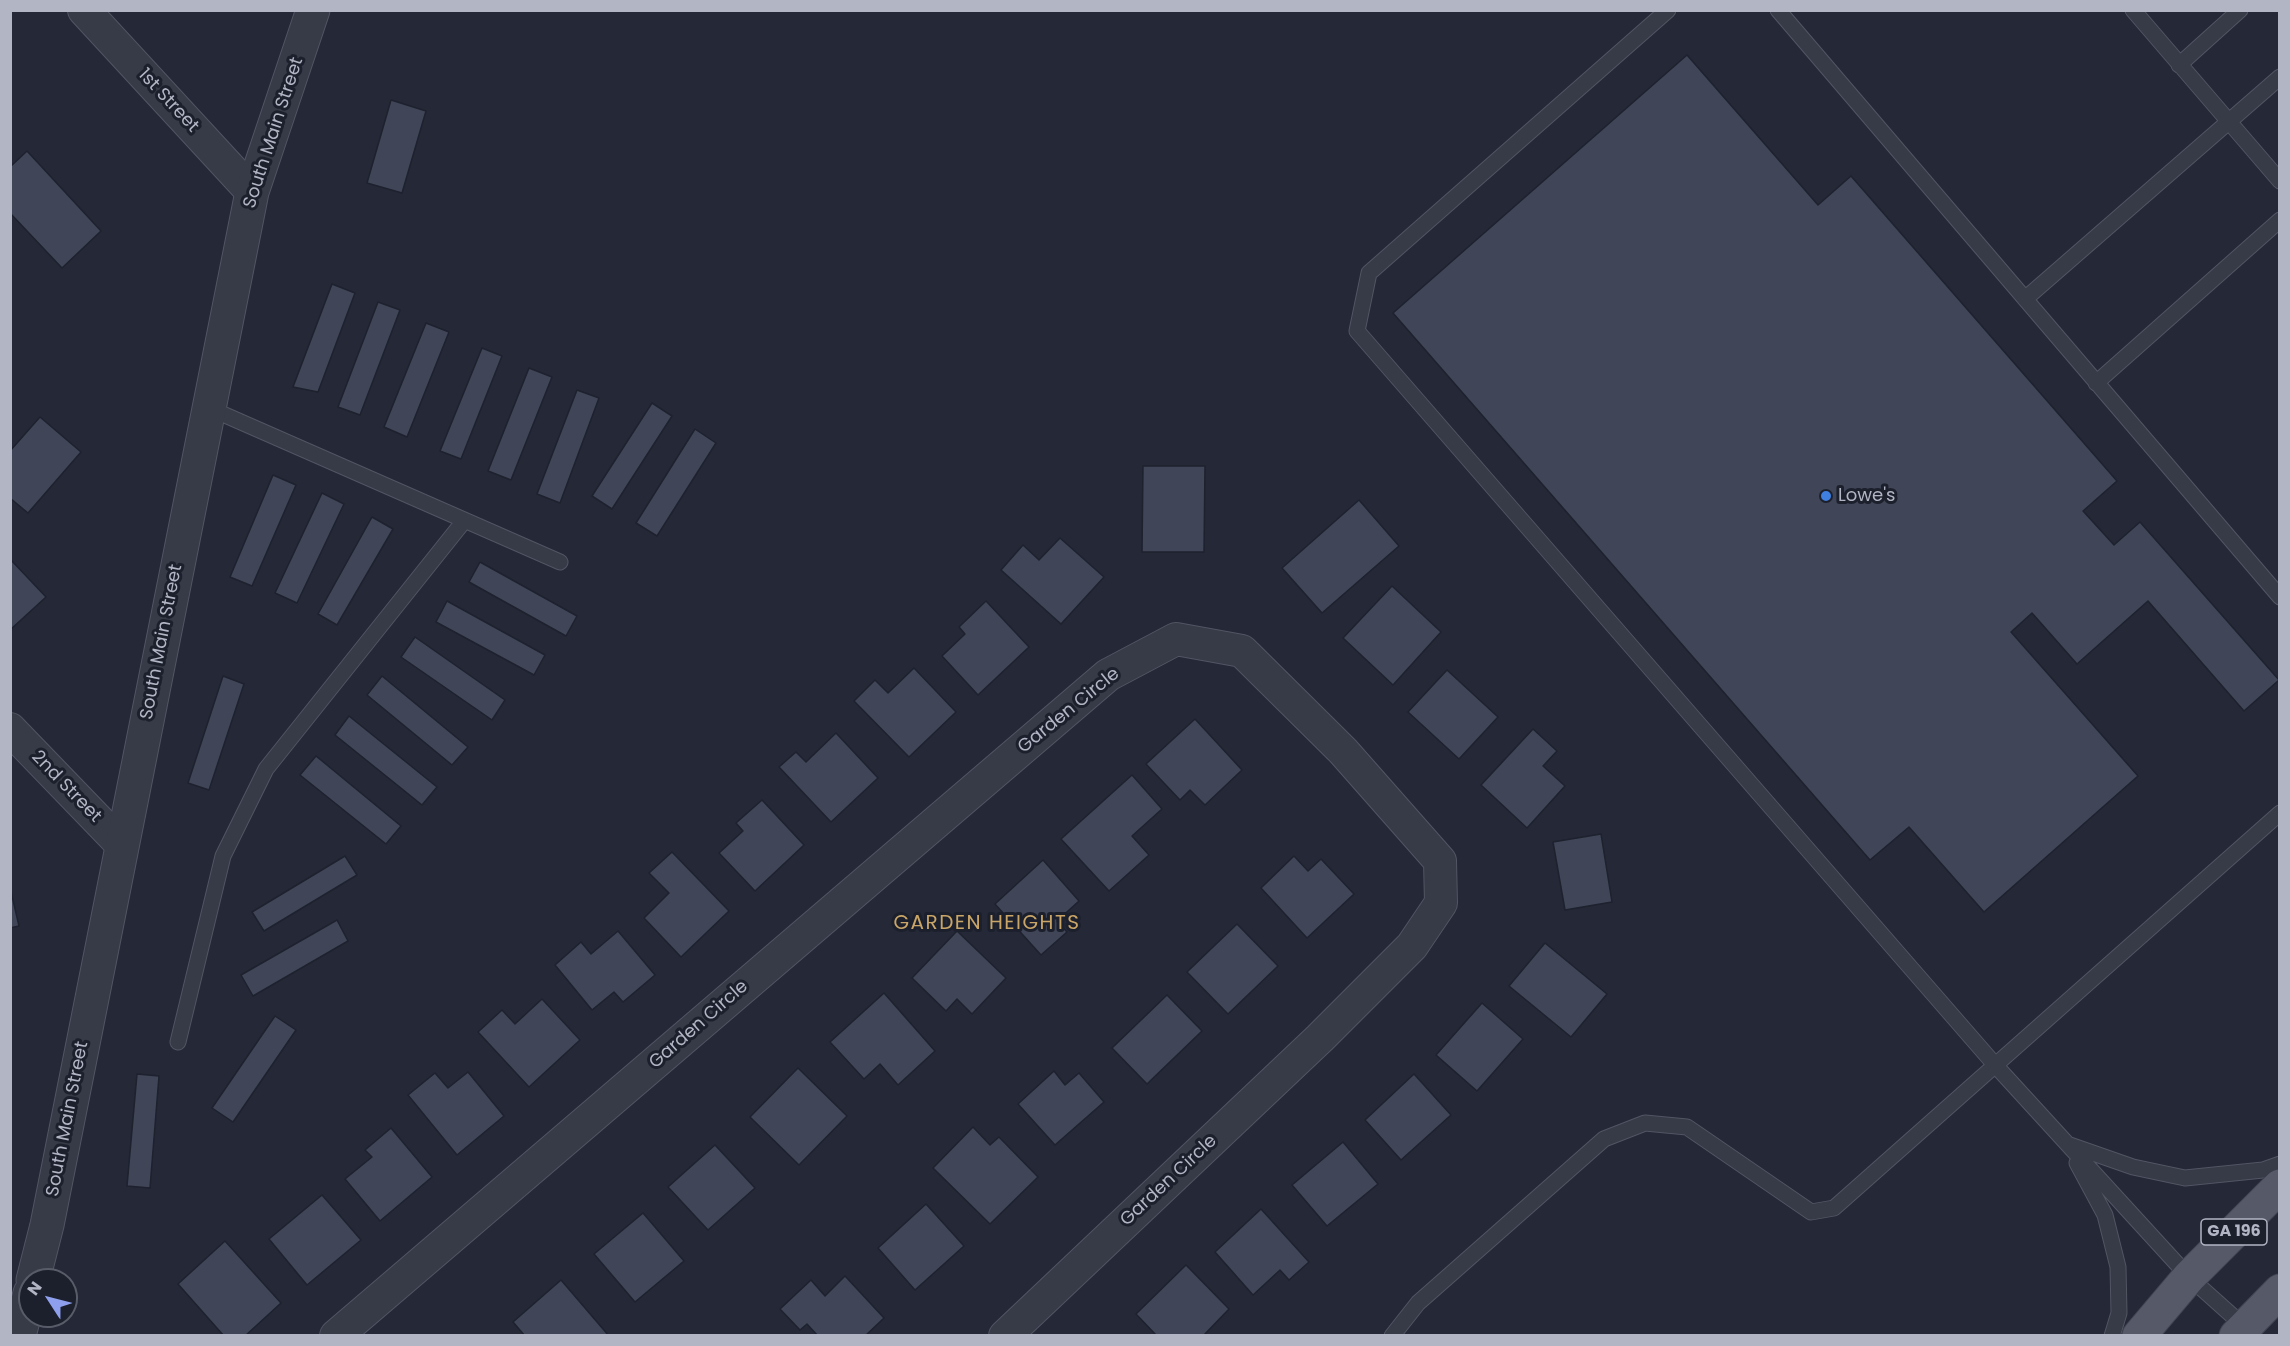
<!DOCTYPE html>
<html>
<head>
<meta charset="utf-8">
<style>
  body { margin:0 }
  #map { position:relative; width:2290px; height:1346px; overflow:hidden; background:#242837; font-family:Poppins,sans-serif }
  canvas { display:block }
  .frame { position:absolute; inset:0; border:12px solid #b2b5c4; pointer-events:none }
  .north { position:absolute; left:18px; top:1268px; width:60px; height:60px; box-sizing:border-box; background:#1c202d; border:2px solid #585c69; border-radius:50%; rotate:306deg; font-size:16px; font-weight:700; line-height:24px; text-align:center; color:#b2b5c4 }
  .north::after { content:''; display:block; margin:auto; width:21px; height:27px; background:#8ea0ed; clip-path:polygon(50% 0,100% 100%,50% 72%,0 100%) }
</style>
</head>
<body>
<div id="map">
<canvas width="2290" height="1346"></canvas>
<div class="frame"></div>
<div class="north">N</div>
</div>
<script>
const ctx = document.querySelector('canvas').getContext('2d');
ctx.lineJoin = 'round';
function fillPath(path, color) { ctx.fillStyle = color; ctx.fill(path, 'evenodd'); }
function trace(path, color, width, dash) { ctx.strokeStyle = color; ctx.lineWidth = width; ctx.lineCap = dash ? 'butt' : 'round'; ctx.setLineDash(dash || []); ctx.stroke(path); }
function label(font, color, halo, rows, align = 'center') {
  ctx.font = font + ' Poppins,sans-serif'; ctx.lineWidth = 6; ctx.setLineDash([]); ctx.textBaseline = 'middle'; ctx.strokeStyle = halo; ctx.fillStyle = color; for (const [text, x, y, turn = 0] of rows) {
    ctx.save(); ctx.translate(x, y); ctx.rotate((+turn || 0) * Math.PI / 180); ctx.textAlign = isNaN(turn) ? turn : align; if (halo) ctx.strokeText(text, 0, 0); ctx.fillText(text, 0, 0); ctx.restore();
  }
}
const building = new Path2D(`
  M1687 55 1818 205 1851 176 2117 481 2083 511 2114 545 2140 522 2279 680 2244 711 2148 601 2077 664 2032 613 2011 632 2138 776 1984 912 1909 827 1870 860 1393 313Z
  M391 100 426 111 402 193 367 183Z
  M27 151 101 231 62 268 10 213V167Z
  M332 284 355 293 318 392 293 387Z
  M378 302 400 310 360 415 338 407Z
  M426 323 449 332 407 437 384 427Z
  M482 348 502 356 461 459 440 451Z
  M529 368 552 377 511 480 488 471Z
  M577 390 599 398 560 503 537 494Z
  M652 403 672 416 612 509 592 496Z
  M40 417 81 452 28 513 10 498V451Z
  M695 429 716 443 657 536 636 523Z
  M1143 466H1205L1204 552H1142Z
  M273 475 296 485 252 586 230 577Z
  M322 493 344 504 297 603 275 593Z
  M1359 500 1399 546 1322 613 1282 568Z
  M372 517 393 529 337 625 318 614Z
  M1060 538 1104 577 1061 624 1001 570 1023 545 1039 560Z
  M10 559 46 597 10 630Z
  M480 562 577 616 566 636 469 582Z
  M1392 586 1441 632 1393 685 1343 638Z
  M447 601 545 655 534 675 436 622Z
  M986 601 1029 647 978 695 942 656 965 634 959 627Z
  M415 637 505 700 492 720 401 657Z
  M914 668 956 712 909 757 854 701 875 680 888 693Z
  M1447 670 1498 717 1459 759 1408 712Z
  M223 676 244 684 209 790 188 783Z
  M382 676 468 747 452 765 367 695Z
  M349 716 437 787 422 805 335 735Z
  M1195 719 1242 770 1205 805 1190 790 1180 800 1146 764Z
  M1533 729 1557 751 1543 766 1565 786 1527 828 1481 785Z
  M836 733 878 778 831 822 779 767 796 752 806 762Z
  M316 756 401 826 386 844 300 775Z
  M1132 775 1162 809 1132 836 1149 855 1109 891 1061 839Z
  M762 800 804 845 755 891 719 853 743 831 736 823Z
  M1601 834 1612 902 1565 910 1553 842Z
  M672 852 729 911 681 957 644 918 669 893 649 873Z
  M345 856 357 875 264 931 252 912Z
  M1294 856 1308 871 1321 859 1354 894 1307 938 1261 888Z
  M1043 860 1079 901 1057 921 1067 932 1041 955 995 904Z
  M10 887 19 926 10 928Z
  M337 920 348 941 253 996 241 975Z
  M1237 924 1278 966 1228 1014 1187 972Z
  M618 931 655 975 623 1002 614 992 592 1010 555 965 581 942 591 954Z
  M957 931 1006 978 972 1014 957 999 946 1011 912 978Z
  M1545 943 1607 994 1571 1037 1509 986Z
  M884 993 935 1051 898 1085 880 1064 864 1079 830 1042Z
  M1167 995 1202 1031 1147 1084 1112 1048Z
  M542 999 580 1040 529 1087 478 1032 502 1010 515 1024Z
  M1482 1003 1523 1039 1477 1091 1436 1055Z
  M275 1016 296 1030 233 1122 212 1108Z
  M798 1068 847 1116 799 1165 750 1117Z
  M1054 1071 1065 1085 1079 1073 1104 1102 1055 1145 1018 1104Z
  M468 1072 504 1116 457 1155 408 1095 435 1073 448 1088Z
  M137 1074 159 1076 150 1188 127 1186Z
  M1414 1074 1451 1115 1401 1160 1365 1120Z
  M973 1127 990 1145 999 1137 1038 1177 990 1224 933 1168Z
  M391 1128 432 1177 380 1221 345 1179 372 1157 365 1150Z
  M1343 1142 1378 1184 1327 1226 1292 1185Z
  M715 1145 755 1188 708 1230 668 1187Z
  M322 1195 361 1240 307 1285 269 1239Z
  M926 1204 964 1246 915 1290 878 1248Z
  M1261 1209 1309 1262 1289 1280 1280 1270 1253 1295 1215 1252Z
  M643 1213 684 1261 635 1302 594 1254Z
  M225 1241 281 1303 245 1336H224L178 1284Z
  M1186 1265 1229 1309 1203 1336H1157L1136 1314Z
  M845 1276 884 1318 865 1336H818L807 1324 800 1330 780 1309 811 1280 825 1296Z
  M561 1280 609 1336H525L513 1322Z`);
const service = new Path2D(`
  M1668 10 1369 273 1357 331 1996 1066 2189 1277 2246 1328
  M1778 10 2280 597
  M2133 10 2280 181
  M2179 65 2240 10
  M2025 299 2280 77
  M2096 383 2280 220
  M209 408 560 562
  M178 1042 223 856 266 769 464 521
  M2070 1145 2133 1167 2185 1178 2263 1170 2280 1164
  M2077 1163 2105 1215 2118 1267 2119 1313 2112 1336
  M1392 1336 1418 1303 1604 1139 1645 1123 1687 1127 1811 1212 1834 1208 2280 813`);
const minor = new Path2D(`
  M84 10 252 192
  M10 729 122 845
  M336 1336 1108 675 1176 639 1242 651 1343 751 1440 861 1441 903 1412 946 1320 1038 1005 1336`);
const tertiary = new Path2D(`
  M33 1280 47 1225 252 192 313 10
  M19 1336 30 1293`);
const primary = new Path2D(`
  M2139 1336 2189 1277 2280 1186
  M2236 1336 2280 1291`);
const markers = [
  [1826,496,6,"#3f7fe0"]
];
const shields = [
  [2234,1232,66]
];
const shieldNames = [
  ["GA 196",2234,1232]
];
const streetNames = [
  ["1st Street",168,101,47],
  ["South Main Street",274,133,-72],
  ["South Main Street",162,642,-79],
  ["Garden Circle",1069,711,-39],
  ["2nd Street",66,787,46],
  ["Garden Circle",699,1025,-41],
  ["South Main Street",68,1119,-79],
  ["Garden Circle",1169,1181,-43]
];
const poiNames = [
  ["Lowe's",1838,496]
];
const neighbourhoodNames = [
  ["GARDEN HEIGHTS",987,924]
];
fillPath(building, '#404557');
trace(building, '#1e222f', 1.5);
trace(service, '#525563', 17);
trace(minor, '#525563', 34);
trace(tertiary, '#525563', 35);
trace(primary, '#404451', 35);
trace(service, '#373b48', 15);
trace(minor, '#373b48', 32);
trace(tertiary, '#373b48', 33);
trace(primary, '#555968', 33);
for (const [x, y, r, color] of markers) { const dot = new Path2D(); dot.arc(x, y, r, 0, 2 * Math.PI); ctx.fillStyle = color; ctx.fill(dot); trace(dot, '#1c202d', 2); }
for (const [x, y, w] of shields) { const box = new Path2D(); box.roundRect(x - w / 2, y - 13, w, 26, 4.5); ctx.fillStyle = '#1c202d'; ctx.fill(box); trace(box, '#b2b5c4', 1.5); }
label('bold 16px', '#b2b5c4', null, shieldNames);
label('18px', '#b2b5c4', '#1c202d', streetNames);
label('18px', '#b2b5c4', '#1c202d', poiNames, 'left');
ctx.letterSpacing = '1.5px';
label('20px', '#c9a668', '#1c202d', neighbourhoodNames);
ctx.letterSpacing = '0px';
</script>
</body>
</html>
